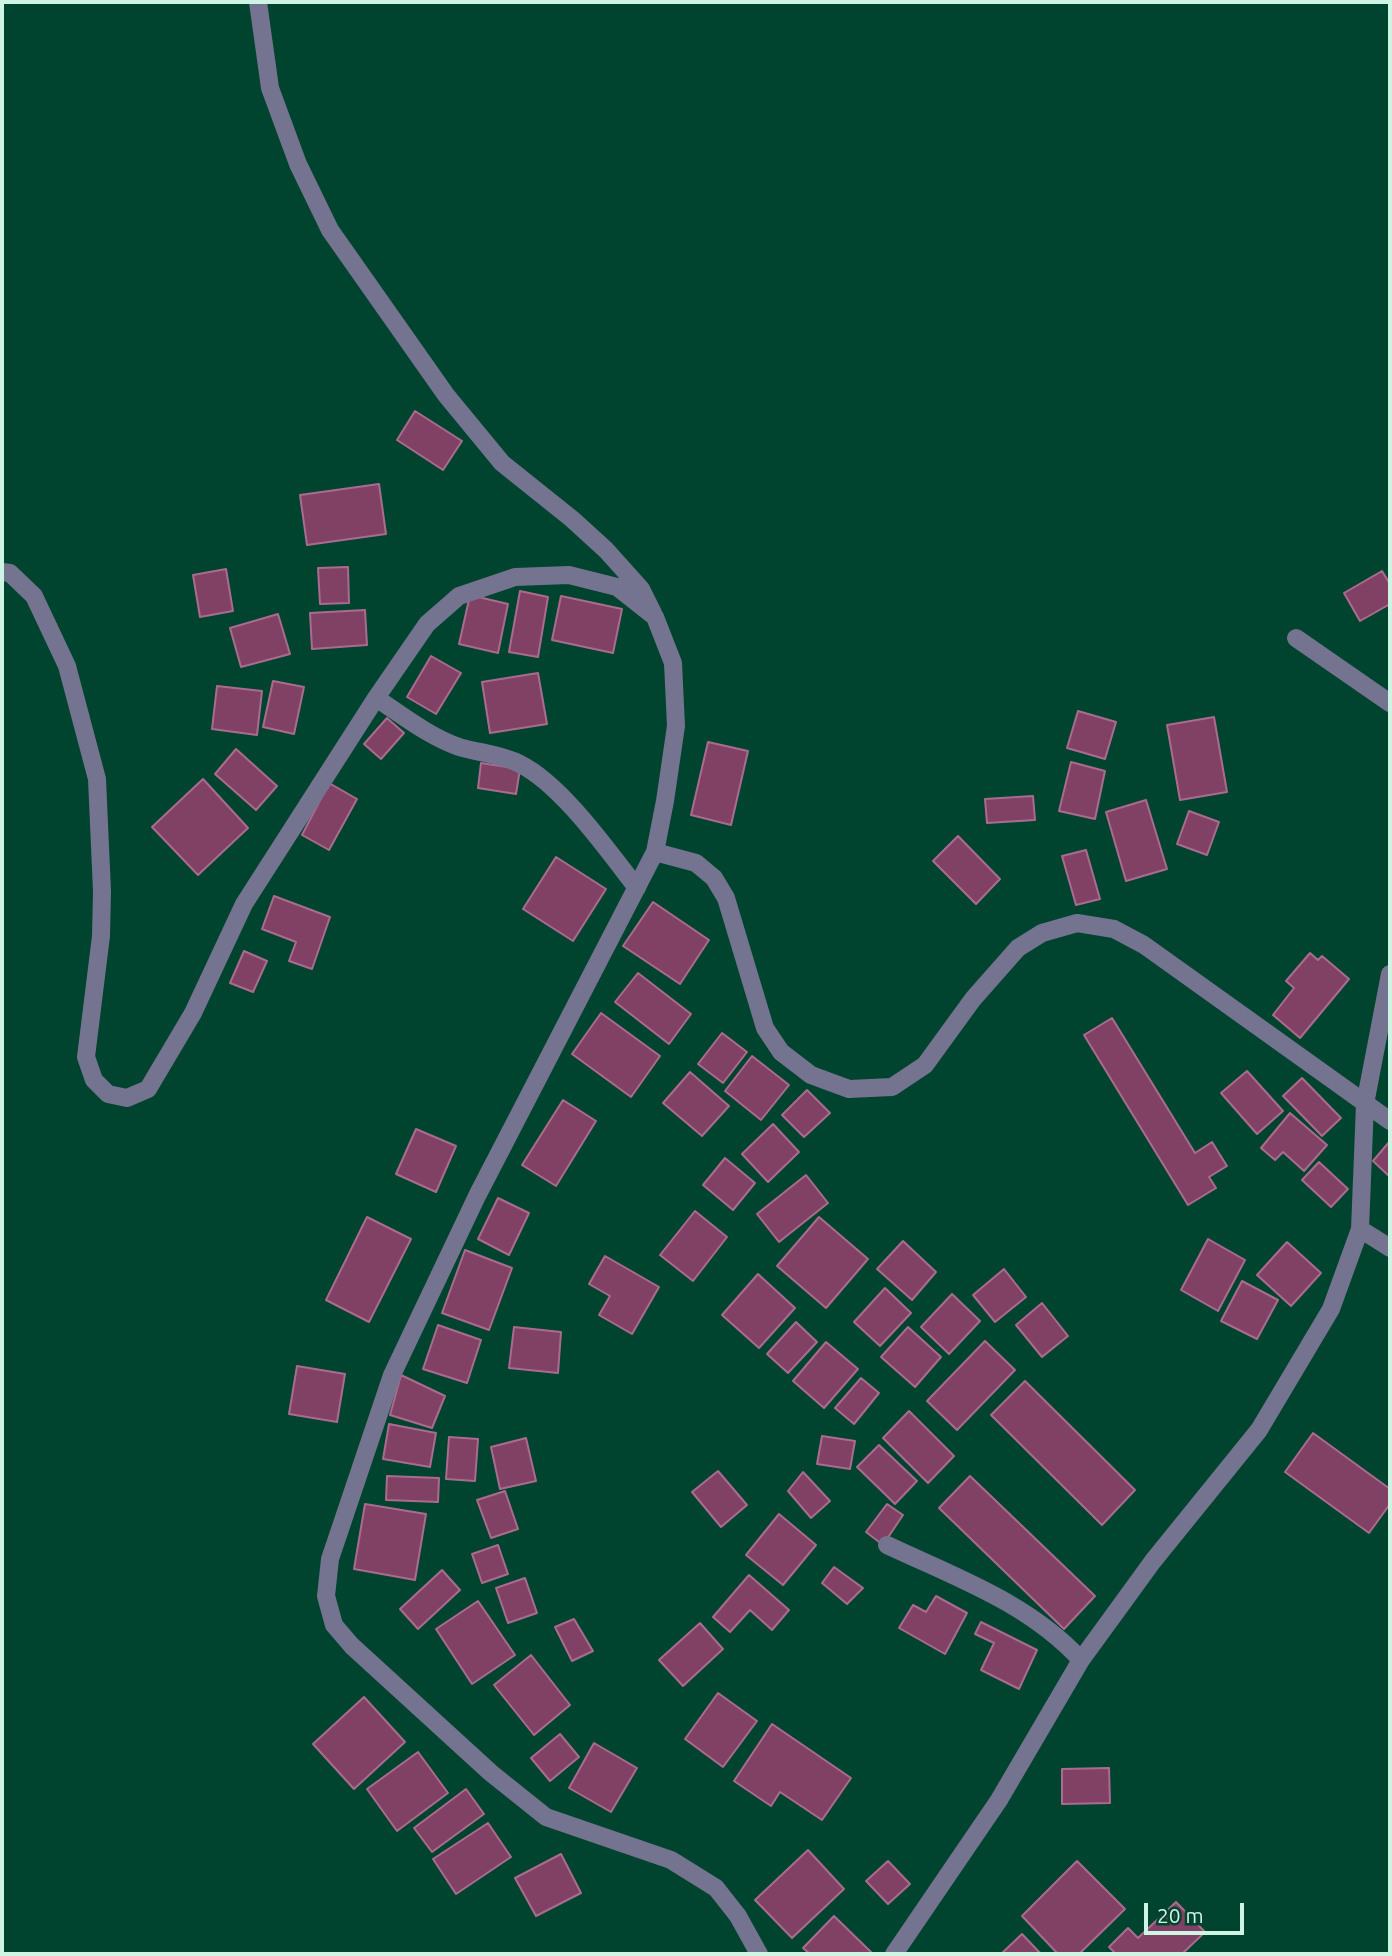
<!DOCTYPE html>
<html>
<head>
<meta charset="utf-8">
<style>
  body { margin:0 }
  #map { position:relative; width:1392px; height:1956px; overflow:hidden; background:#00432f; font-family:Ubuntu,sans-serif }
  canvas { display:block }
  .frame { position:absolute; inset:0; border:4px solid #cef4e3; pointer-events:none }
  .scale { position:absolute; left:1144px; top:1903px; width:100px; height:32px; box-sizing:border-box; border:4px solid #cef4e3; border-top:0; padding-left:9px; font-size:21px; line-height:24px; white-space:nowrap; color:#cef4e3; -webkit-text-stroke:5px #00432f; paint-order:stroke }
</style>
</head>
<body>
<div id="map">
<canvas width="1392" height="1956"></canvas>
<div class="frame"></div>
<div class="scale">20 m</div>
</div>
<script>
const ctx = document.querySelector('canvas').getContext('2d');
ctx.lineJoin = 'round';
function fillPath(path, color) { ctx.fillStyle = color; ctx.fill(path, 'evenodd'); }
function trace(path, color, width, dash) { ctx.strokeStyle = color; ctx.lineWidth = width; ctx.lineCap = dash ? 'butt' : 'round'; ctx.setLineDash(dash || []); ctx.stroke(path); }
const building = new Path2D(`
  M415 411 462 441 443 470 397 440Z
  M379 484 386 534 307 545 300 495Z
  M348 567 349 603 320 604 318 568Z
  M226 569 233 611 200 617 193 575Z
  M1382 571 1390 584V604L1360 621 1344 593Z
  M520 591 548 597 538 657 509 652Z
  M470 595 508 604 498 653 459 644Z
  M561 596 622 609 613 653 552 640Z
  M365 610 367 645 312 649 310 613Z
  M278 614 290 654 241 667 230 628Z
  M431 656 461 673 436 714 407 697Z
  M538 673 547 724 490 733 482 682Z
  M273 681 304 687 294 734 263 727Z
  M217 686 262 691 257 735 212 729Z
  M1078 711 1116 722 1105 759 1067 748Z
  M1214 717 1227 792 1180 800 1167 725Z
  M387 718 404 733 381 759 364 744Z
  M708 742 748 751 731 825 691 815Z
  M236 749 277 786 256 810 215 774Z
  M1071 762 1105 771 1095 819 1059 811Z
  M481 763 520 769 516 794 478 788Z
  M203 779 248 828 198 875 152 827Z
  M329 783 357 799 329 850 302 835Z
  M1033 796 1035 820 987 823 985 799Z
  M1146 800 1167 869 1126 881 1106 812Z
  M1189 811 1219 822 1207 855 1177 844Z
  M958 836 1000 879 976 904 933 861Z
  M1086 850 1100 899 1076 905 1062 856Z
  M556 857 606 889 573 941 523 909Z
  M274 896 330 917 312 969 289 961 296 942 262 929Z
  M653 902 709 940 680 984 623 946Z
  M244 951 267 961 253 992 230 983Z
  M1310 953 1318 960 1322 956 1349 979 1300 1038 1273 1015 1294 988 1286 981Z
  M638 973 691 1014 669 1044 615 1002Z
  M601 1013 660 1056 631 1097 572 1054Z
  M1112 1018 1195 1153 1212 1142 1227 1166 1209 1177 1216 1188 1188 1205 1084 1035Z
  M722 1033 747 1052 723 1083 698 1064Z
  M752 1056 789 1085 761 1120 725 1091Z
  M1247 1071 1283 1111 1257 1134 1221 1093Z
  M690 1072 729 1106 702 1136 663 1103Z
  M1302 1078 1341 1118 1322 1136 1283 1096Z
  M807 1090 830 1113 804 1137 782 1115Z
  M563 1100 596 1121 556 1186 522 1165Z
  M1290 1113 1327 1145 1304 1171 1283 1152 1275 1160 1261 1148Z
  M773 1124 799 1152 768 1182 742 1154Z
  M416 1129 456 1146 436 1192 396 1174Z
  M1390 1141V1177L1373 1161Z
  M725 1158 755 1183 733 1210 703 1185Z
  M1319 1162 1348 1189 1331 1207 1302 1180Z
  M806 1175 828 1203 779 1242 757 1214Z
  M498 1198 529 1213 509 1255 478 1239Z
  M695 1211 727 1237 693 1281 660 1255Z
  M367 1217 411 1239 369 1322 326 1300Z
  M819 1217 868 1259 826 1308 777 1266Z
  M1208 1239 1245 1260 1218 1311 1181 1290Z
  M903 1241 936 1272 912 1300 877 1269Z
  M1287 1242 1321 1273 1291 1306 1257 1275Z
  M465 1250 512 1268 489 1330 442 1313Z
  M605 1256 659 1287 632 1334 599 1315 610 1296 589 1284Z
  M1004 1269 1026 1297 995 1322 973 1295Z
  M758 1274 795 1308 759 1348 722 1315Z
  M1242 1281 1278 1300 1257 1339 1221 1321Z
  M885 1288 911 1313 880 1346 854 1322Z
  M952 1294 980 1321 949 1354 921 1327Z
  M1042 1303 1068 1336 1042 1357 1016 1325Z
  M796 1322 817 1342 788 1373 767 1354Z
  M438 1325 481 1340 467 1383 423 1369Z
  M514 1327 561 1332 558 1373 509 1368Z
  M908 1327 941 1357 915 1387 881 1357Z
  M985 1341 1015 1370 957 1430 927 1401Z
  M826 1342 858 1369 824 1408 793 1381Z
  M297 1366 345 1374 337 1422 289 1414Z
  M401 1375 445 1396 432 1428 390 1415Z
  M861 1378 879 1393 854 1424 835 1408Z
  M1025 1381 1135 1490 1102 1525 991 1415Z
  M909 1411 954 1456 928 1483 883 1438Z
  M389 1424 436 1433 430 1467 383 1459Z
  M1313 1433 1390 1489V1504L1369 1533 1285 1472Z
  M822 1436 855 1441 850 1469 817 1464Z
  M449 1437 478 1439 475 1481 446 1479Z
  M526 1438 536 1481 500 1489 491 1447Z
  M879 1445 917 1481 895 1504 857 1467Z
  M718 1471 747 1505 721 1527 692 1492Z
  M803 1472 830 1501 811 1518 788 1491Z
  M387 1476 439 1478 438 1502 386 1500Z
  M970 1476 1095 1596 1064 1629 939 1508Z
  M505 1491 518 1529 491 1538 477 1500Z
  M365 1504 426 1514 415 1580 354 1569Z
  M887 1504 903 1515 883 1545 866 1532Z
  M779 1514 816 1545 783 1585 746 1555Z
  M498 1545 508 1574 482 1583 472 1554Z
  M834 1567 863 1588 847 1604 822 1583Z
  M442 1570 460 1590 418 1629 400 1609Z
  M749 1575 789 1610 772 1630 750 1610 730 1632 713 1617Z
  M525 1578 537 1613 508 1623 496 1588Z
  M936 1596 967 1613 945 1654 899 1628 913 1605 926 1612Z
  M478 1601 515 1655 472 1684 436 1629Z
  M574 1619 593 1651 572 1661 555 1627Z
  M981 1622 1037 1650 1019 1689 981 1670 994 1643 975 1634Z
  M700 1623 723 1649 683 1686 659 1660Z
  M531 1655 570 1705 534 1735 494 1685Z
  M718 1693 757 1721 723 1767 685 1739Z
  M364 1697 405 1742 354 1789 313 1744Z
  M772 1724 851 1778 822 1820 780 1792 771 1806 734 1781Z
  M560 1734 579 1757 550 1781 531 1758Z
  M594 1743 637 1768 611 1812 569 1788Z
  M418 1752 448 1793 397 1831 367 1789Z
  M1109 1768 1110 1803 1062 1804V1769Z
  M466 1789 484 1814 432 1852 414 1828Z
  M488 1823 511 1857 456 1894 433 1859Z
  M808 1850 844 1889 792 1938 755 1900Z
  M561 1854 581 1893 536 1916 515 1878Z
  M888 1861 910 1884 888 1904 866 1881Z
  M1077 1861 1125 1909 1079 1954H1058L1022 1916Z
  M1176 1902 1205 1932 1182 1954H1116L1109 1947 1128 1928 1138 1938Z
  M834 1916 873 1954H810L803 1948Z
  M1022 1934 1041 1954H1001Z`);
const minor = new Path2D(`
  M258 2 270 88 298 164 330 230 446 395 502 463 572 519 606 550 641 589 653 613
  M2 572 10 573 34 596 67 666 97 779 102 891 101 936 86 1057 94 1080 108 1094 127 1098 148 1089 193 1013 244 904 376 698 427 624 459 596 515 577 569 575 617 587 655 617 673 663 676 726 665 801 655 852 477 1196 392 1375 330 1559 326 1596 334 1625 352 1646 491 1773 546 1817 671 1860 716 1888 738 1916 759 1954
  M1296 638 1390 703
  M376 698C402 715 428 736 459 747 479 753 501 754 520 764 562 785 608 851 637 888
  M655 852 696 863 714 878 726 898 765 1028 781 1052 811 1075 849 1089 892 1087 925 1065 973 999 1018 948 1042 933 1077 923 1114 929 1144 945 1390 1121
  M1360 1229 1390 1248
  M887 1545C955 1577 1029 1603 1081 1660
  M894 1954 999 1800 1081 1660 1153 1561 1259 1430 1331 1309 1360 1229 1365 1104 1390 974`);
fillPath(building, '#804165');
trace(building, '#aa6c8e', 2);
trace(minor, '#747390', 18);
</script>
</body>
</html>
